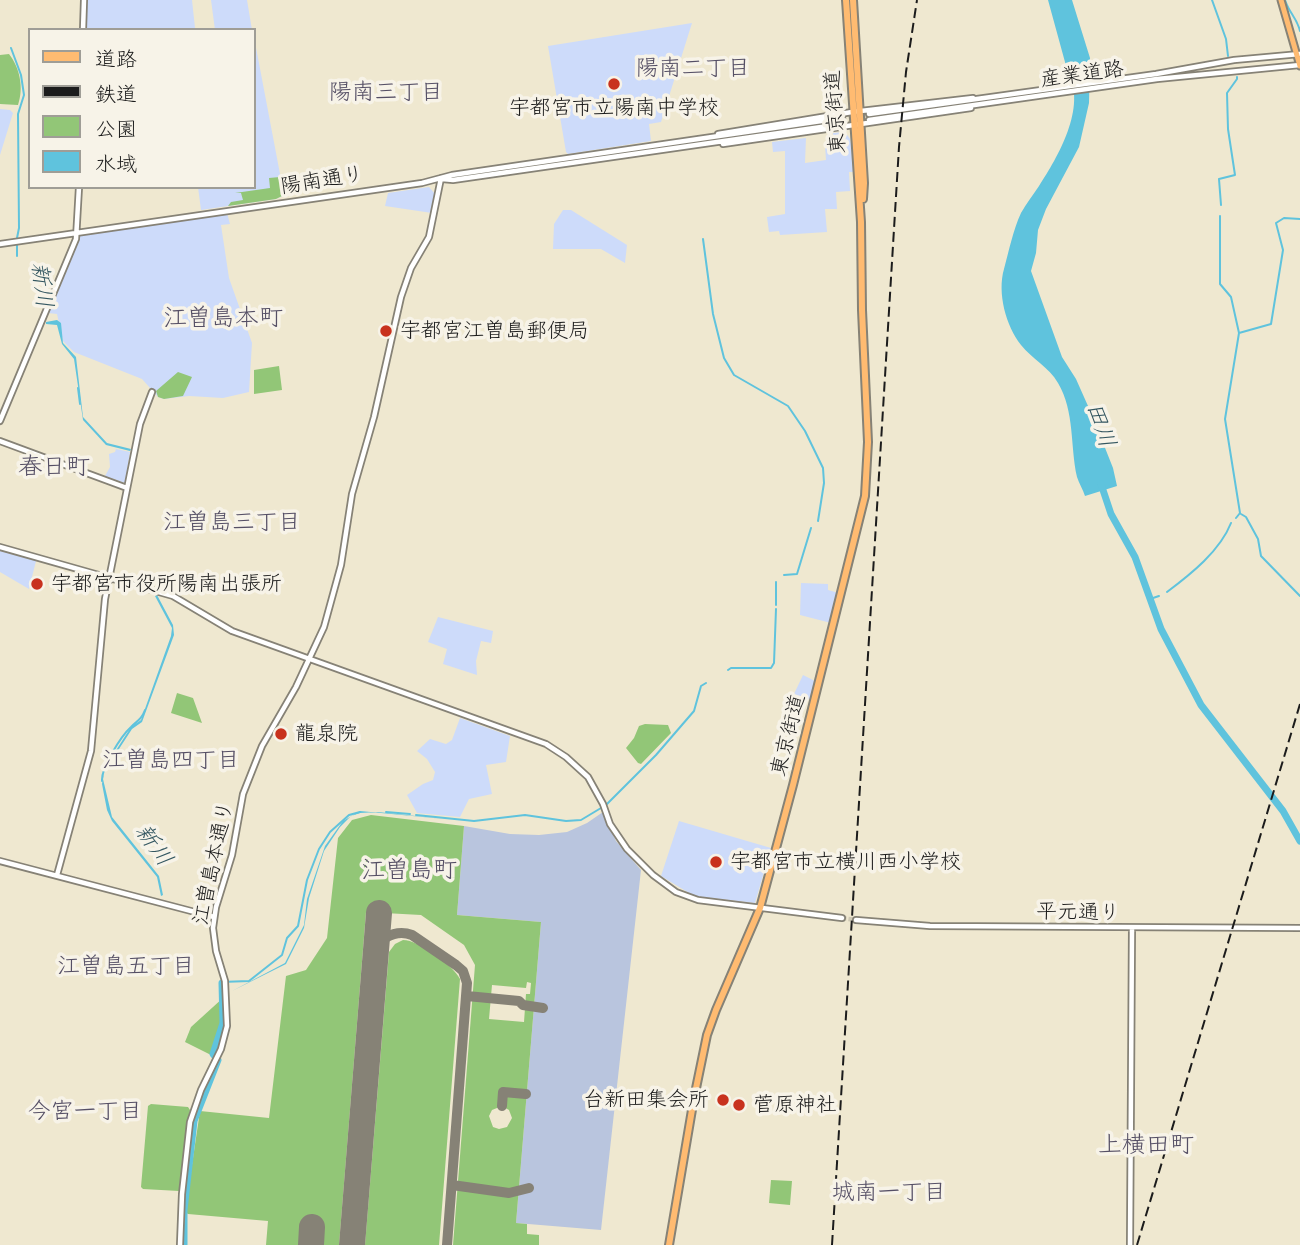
<!DOCTYPE html>
<html>
<head>
<meta charset="utf-8">
<style>
  body { margin:0 }
  #map { position:relative; width:1300px; height:1245px; overflow:hidden; background:#efe8d0; font-family:Mali,"Klee One",sans-serif }
  canvas { display:block }
  .legend { position:absolute; left:28px; top:28px; width:228px; height:161px; box-sizing:border-box; background:#f7f3e8; border:2px solid #9f9d96; margin:0; padding:9px 12px; list-style:none; font-size:21px; color:#1c1c1c }
  .legend li { display:flex; align-items:center; gap:14px; height:35px }
  .legend b { width:35px; border:2px solid #9f9d96 }
</style>
</head>
<body>
<div id="map">
<canvas width="1300" height="1245"></canvas>
<ul class="legend">
<li><b style="height:9px;background:#ffbb71"></b>道路</li>
<li><b style="height:9px;background:#1c1c1c"></b>鉄道</li>
<li><b style="height:19px;background:#92c677"></b>公園</li>
<li><b style="height:19px;background:#5fc3dd"></b>水域</li>
</ul>
</div>
<script>
const ctx = document.querySelector('canvas').getContext('2d');
ctx.lineJoin = 'round';
function fillPath(path, color) { ctx.fillStyle = color; ctx.fill(path, 'evenodd'); }
function trace(path, color, width, dash) { ctx.strokeStyle = color; ctx.lineWidth = width; ctx.lineCap = dash ? 'butt' : 'round'; ctx.setLineDash(dash || []); ctx.stroke(path); }
function label(font, color, halo, rows, align = 'center') {
  ctx.font = font + ' Mali,"Klee One",sans-serif'; ctx.lineWidth = 7; ctx.setLineDash([]); ctx.textBaseline = 'middle'; ctx.strokeStyle = halo; ctx.fillStyle = color; for (const [text, x, y, turn = 0] of rows) {
    ctx.save(); ctx.translate(x, y); ctx.rotate((+turn || 0) * Math.PI / 180); ctx.textAlign = isNaN(turn) ? turn : align; if (halo) ctx.strokeText(text, 0, 0); ctx.fillText(text, 0, 0); ctx.restore();
  }
}
const built = new Path2D(`
  M87 0H192L195 28 86 30Z
  M211 0H247L252 30H215Z
  M692 23 661 122 649 124 651 141 568 154 566 152 548 46Z
  M254 37 284 195 276 199 201 210 198 187H254Z
  M0 109 10 110 13 113 0 155Z
  M845 132 850 139 852 148 853 172H849L850 191 836 192 837 209H825L827 232 780 235 779 231 769 232 767 217 785 214V151L773 152 772 142 806 138 805 163 826 160 825 145 833 144V133Z
  M429 187 435 194 432 213 385 206 388 193Z
  M563 210H571L627 245 625 263 601 249H553L554 224Z
  M227 213 230 224 221 225 229 278 252 343 249 392 223 398 189 396 164 399 158 397 142 379 74 352 63 341 57 314 48 313 79 236Z
  M116 449 130 452 125 483 105 476 110 467 109 454 115 452Z
  M0 551 36 561 29 589 0 572Z
  M801 583 828 584V590L839 593 831 623 800 615Z
  M438 617 493 631 491 643 481 641 476 661 477 675 443 664 447 649 428 642Z
  M803 675 817 682 811 700 794 694Z
  M460 718 510 736 506 762 486 765 492 794 469 799 460 817 417 813 407 795 423 784 433 780 435 772 427 759 417 751 430 739 446 744 452 740Z
  M679 821 771 848 755 903 694 896 661 876Z`);
const industrial = new Path2D(`
  M603 812 616 841 641 870 601 1230 516 1223 541 922 457 915 464 826 510 834 539 835 567 832 587 823Z`);
const green = new Path2D(`
  M9 54C20 68 24 88 18 105L0 104V55Z
  M280 177 284 195 276 199 228 206 231 202 243 200 241 193H235L270 188 269 178Z
  M279 366 282 390 254 394V370Z
  M178 372 192 377 183 396 164 399 158 397 156 391Z
  M177 693 193 698 202 723 171 713Z
  M645 724 668 725 671 733 641 764 638 763 626 748 634 738 639 726Z
  M371 815 464 826 457 915 541 922 516 1223 527 1224V1234L539 1235V1245H453L475 965 464 945 421 915 366 912 339 1245H266L268 1221 188 1214 185 1212 200 1111 269 1118 286 976 306 970 327 938 338 838 352 820ZM527 982 531 983 530 994H526L524 1022 489 1019 492 985 526 988ZM502 1106 509 1110 512 1118 507 1127 499 1129 493 1127 489 1116 492 1110Z
  M403 940C419 940 453 965 460 979L439 1245H365L389 952 395 944Z
  M224 997 225 1025 213 1056 185 1042 191 1027Z
  M151 1104 188 1107 190 1110 179 1191 143 1189 141 1187 148 1106Z
  M771 1180 792 1181 790 1205 769 1203Z`);
const water = new Path2D(`
  M1048 0H1072L1090 58 1089 103 1079 147 1046 209 1038 230 1036 253 1031 271 1062 357 1076 379 1092 415 1113 468 1117 486 1085 496C1083 490 1079 483 1077 477 1070 446 1075 412 1058 383 1049 367 1032 359 1021 345 1006 326 997 293 1004 269 1009 251 1013 230 1021 213 1026 204 1033 195 1039 186 1058 157 1087 107 1068 73Z
  M57 320 61 323 63 343 76 357 83 417 107 443 131 449 130 451 106 445 83 420 74 359 62 344 57 325 46 324V322Z
  M157 595 173 625 174 635 142 722 132 729 104 772 103 779 112 817 159 876 163 895 161 896 157 877 112 821 107 810 102 784 104 769 131 727 141 720 171 636 172 628 155 596Z
  M360 811 444 819 378 812 360 813 351 816 340 827 324 851 309 898 304 928 286 964 232 991 285 963 304 925 307 899 325 846 343 821Z`);
const stream = new Path2D(`
  M1212 0 1226 39 1228 56
  M1285 0C1289 13 1297 18 1300 31
  M11 48 21 75 24 95 18 114 19 228 17 238
  M1221 205 1219 179 1235 175 1228 129 1227 93 1237 79V77
  M1220 216V284L1231 297 1239 333
  M703 239 713 314 724 358 734 375 788 406 805 431 823 468 824 483 818 521
  M17 244V256
  M78 388 80 404
  M1241 514 1246 517 1258 539 1261 556 1300 596
  M1236 518 1240 513 1225 419 1239 333 1271 324 1283 250 1276 223 1284 218 1300 219
  M784 575 797 574 811 528
  M1167 592C1191 574 1220 551 1231 523
  M1150 599 1159 596
  M776 605V582
  M728 670 731 668H771L774 663 776 609
  M102 781C101 768 121 736 131 727 138 720 141 720 145 710
  M607 804 656 755 694 711 701 686 706 683
  M386 812 410 814
  M416 815 474 821 525 815 566 821 581 820 601 808
  M221 982 249 981 282 955 287 938 298 926 307 880 319 849 330 832 349 815 360 812`);
const river = new Path2D(`
  M1101 484 1111 514 1135 557 1161 629 1201 705 1283 811 1300 841
  M184 1245V1210L194 1121 218 1060 213 1054 223 1023 222 983`);
const taxiway = new Path2D(`
  M377 943C388 935 399 930 412 935L456 965 463 971 467 983 447 1245
  M467 996 519 1001 523 1005 543 1008
  M502 1106 503 1092 526 1094
  M452 1185 509 1193 529 1188`);
const runway = new Path2D(`
  M311 1245 312 1227
  M352 1245 379 913`);
const tertiaryTunnel = new Path2D(`
  M842 118 869 114
  M842 124 869 120
  M842 918 856 920`);
const tertiary = new Path2D(`
  M83 30 84 0
  M869 114 1156 74 1234 60 1300 54
  M869 120 1157 79 1300 65
  M718 134 852 112 973 98
  M723 144 971 108
  M442 179 453 180 842 124
  M0 244 422 183 452 175 842 118
  M0 421 76 239 79 187
  M0 441 127 488
  M0 547 173 596 232 631 546 744 566 757 588 777 603 804 610 824 627 849 653 875 676 892 698 900 842 918
  M0 861 214 917
  M57 875 91 751 105 599 140 424 152 392
  M856 920 930 926 1300 928
  M180 1245 182 1194 190 1122 201 1090 221 1049 227 1026 225 981 216 951 213 928 216 907 232 855 243 794 262 746 296 687 324 627 341 565 352 494 374 417 401 297 411 268 429 237 441 178
  M1130 1245 1132 928`);
const primary = new Path2D(`
  M1281 0 1300 66`);
const trunk = new Path2D(`
  M853 0 864 183 863 199
  M669 1245 694 1098 707 1035 716 1010 760 908 793 785 865 496 868 442 862 310 861 222 846 0`);
const rail = new Path2D(`
  M832 1245 899 147 906 72 917 0
  M1137 1245 1300 704`);
const markers = [
  [614,84,7,"#c8321e"],
  [386,331,7,"#c8321e"],
  [37,584,7,"#c8321e"],
  [281,734,7,"#c8321e"],
  [716,862,7,"#c8321e"],
  [723,1100,7,"#c8321e"],
  [739,1105,7,"#c8321e"]
];
const streetNames = [
  ["産業道路",1082,74,-8],
  ["東京街道",835,112,-94],
  ["陽南通り",322,180,-9],
  ["東京街道",788,735,-76],
  ["江曽島本通り",213,863,-78],
  ["平元通り",1078,912,1]
];
const poiNames = [
  ["宇都宮市立陽南中学校",614,108,"center"],
  ["宇都宮江曽島郵便局",400,331],
  ["宇都宮市役所陽南出張所",51,584],
  ["龍泉院",295,734],
  ["宇都宮市立横川西小学校",730,862],
  ["台新田集会所",709,1100,"right"],
  ["菅原神社",753,1105]
];
const neighbourhoodNames = [
  ["陽南二丁目",693,68],
  ["陽南三丁目",386,92],
  ["江曽島三丁目",232,522],
  ["江曽島四丁目",171,760],
  ["江曽島五丁目",126,966],
  ["今宮一丁目",85,1111],
  ["城南一丁目",889,1192]
];
const waterNames = [
  ["新川",42,285,83],
  ["田川",1101,425,71],
  ["新川",154,845,54]
];
const quarterNames = [
  ["江曽島本町",223,318],
  ["春日町",54,467],
  ["江曽島町",409,870],
  ["上横田町",1146,1145]
];
fillPath(built, '#cddbfa');
fillPath(industrial, '#b9c5de');
fillPath(green, '#92c677');
fillPath(water, '#5fc3dd');
trace(stream, '#5fc3dd', 2);
trace(river, '#5fc3dd', 7);
trace(taxiway, '#868276', 10);
trace(runway, '#868276', 26);
trace(tertiaryTunnel, '#cfc9b5', 4.5, [4.5, 2]);
trace(tertiary, '#868276', 8);
trace(primary, '#868276', 9);
trace(trunk, '#868276', 10);
trace(tertiary, '#fff', 4.5);
trace(primary, '#ffbb71', 5);
trace(trunk, '#ffbb71', 6);
trace(rail, '#1c1c1c', 2, [10, 5]);
for (const [x, y, r, color] of markers) { const dot = new Path2D(); dot.arc(x, y, r, 0, 2 * Math.PI); ctx.fillStyle = color; ctx.fill(dot); trace(dot, '#f7f3e8', 2.5); }
label('21px', '#1c1c1c', '#f7f3e8', streetNames);
label('21px', '#1c1c1c', '#f7f3e8', poiNames, 'left');
label('23px', '#554f65', '#f7f3e8', neighbourhoodNames);
label('italic 23px', '#335660', '#f7f3e8', waterNames);
label('24px', '#554f65', '#f7f3e8', quarterNames);
</script>
</body>
</html>
